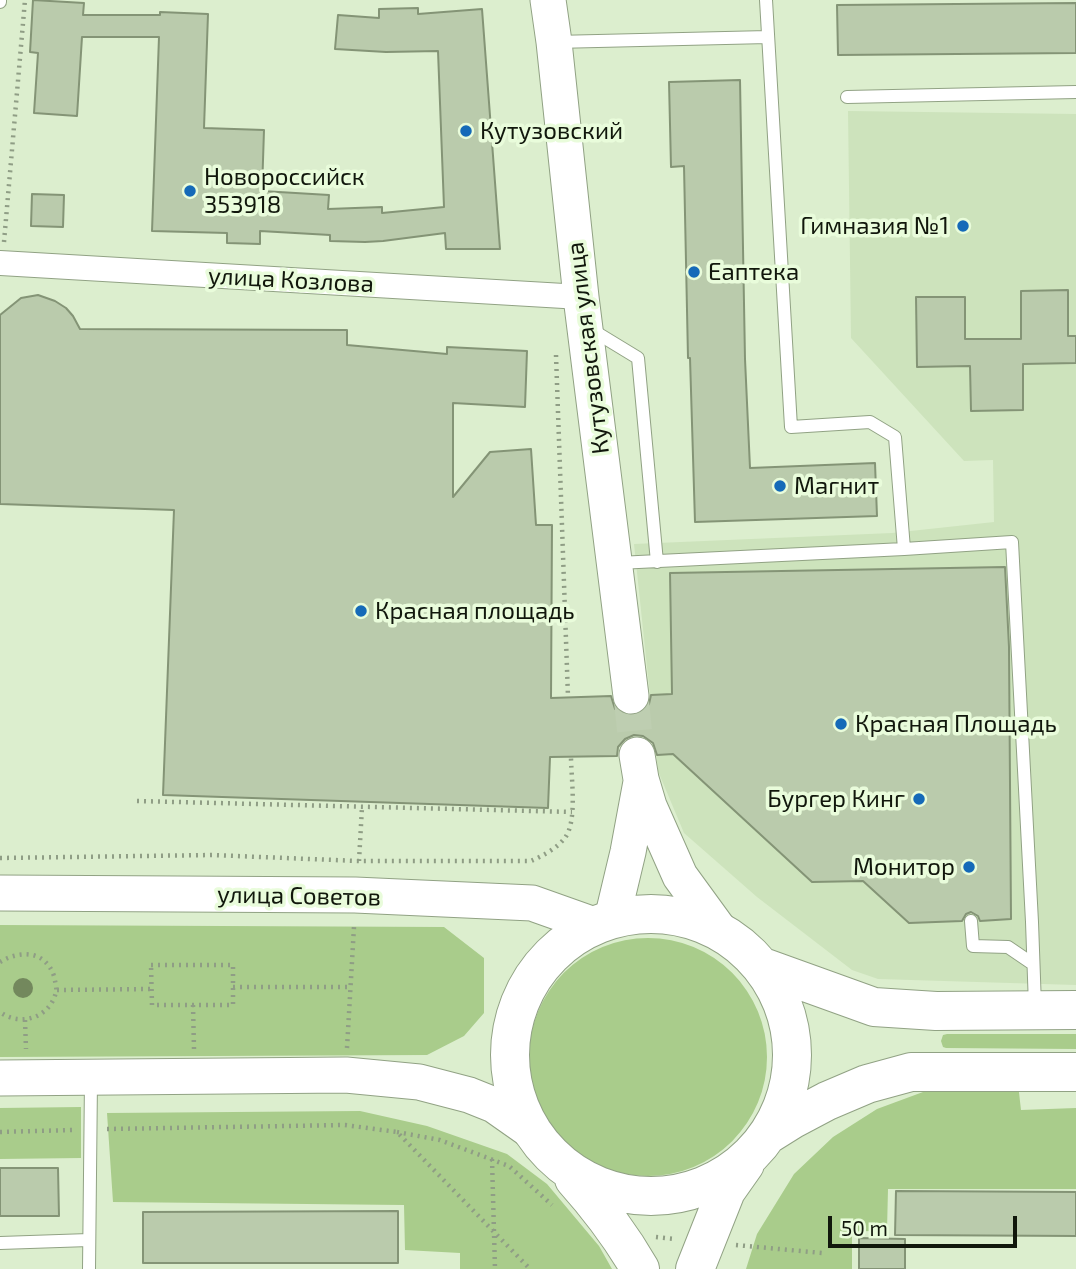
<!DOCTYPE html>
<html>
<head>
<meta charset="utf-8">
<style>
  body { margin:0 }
  #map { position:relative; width:1076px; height:1269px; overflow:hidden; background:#dceece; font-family:"Exo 2",sans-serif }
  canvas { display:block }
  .scale { position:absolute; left:828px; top:1216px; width:189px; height:32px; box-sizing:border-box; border:4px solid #11170c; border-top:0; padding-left:9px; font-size:21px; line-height:24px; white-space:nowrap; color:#11170c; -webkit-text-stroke:5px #e9fcdb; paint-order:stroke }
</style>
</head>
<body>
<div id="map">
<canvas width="1076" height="1269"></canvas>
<div class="scale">50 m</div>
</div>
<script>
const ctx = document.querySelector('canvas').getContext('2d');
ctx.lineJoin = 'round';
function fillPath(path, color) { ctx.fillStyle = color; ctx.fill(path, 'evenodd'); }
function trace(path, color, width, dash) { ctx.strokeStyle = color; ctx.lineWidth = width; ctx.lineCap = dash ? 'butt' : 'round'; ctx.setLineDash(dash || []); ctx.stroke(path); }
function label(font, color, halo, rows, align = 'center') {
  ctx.font = font + ' "Exo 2",sans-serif'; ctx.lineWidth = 7; ctx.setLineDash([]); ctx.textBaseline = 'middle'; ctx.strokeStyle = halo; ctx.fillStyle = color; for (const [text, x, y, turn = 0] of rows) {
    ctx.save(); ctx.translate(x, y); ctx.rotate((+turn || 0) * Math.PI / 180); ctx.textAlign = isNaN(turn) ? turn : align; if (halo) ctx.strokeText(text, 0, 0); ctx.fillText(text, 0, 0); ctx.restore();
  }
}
const built = new Path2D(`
  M848 111 1076 114V985L878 979 852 970 757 897 684 833 658 771 634 544 892 533 994 522 993 460 964 461 851 338Z`);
const green = new Path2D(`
  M0 925 444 927 484 958V1013L464 1036 427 1055 0 1057Z
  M529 1057a119 119 0 1 1 238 0a119 119 0 1 1-238 0Z
  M947 1034H1076V1049L946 1048 943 1047 941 1041 943 1035Z
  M1018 1084 1021 1110 1076 1108V1189H888L887 1230 852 1232V1269H746L757 1234 794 1174 833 1137 877 1109 923 1092Z
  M81 1107V1158L0 1159V1108Z
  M360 1111 427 1126 507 1154 547 1184 599 1246 612 1269H460V1253L405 1250 404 1205 113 1202 107 1113Z`);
const building = new Path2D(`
  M33 0 84 3 83 15H160V12L208 14 204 128 264 130 262 191 329 195 328 209 382 207V213L444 207 438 51 386 52 335 49 338 15 379 18V9L418 8V14L482 9 500 249H446L445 233 383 241 365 242 330 241V235L260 231V244L227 243V233L152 231 159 37H82L77 116 34 113 38 53 30 52Z
  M1076 3V53L838 55 837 5Z
  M740 80 745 359 750 468 875 463 877 516 695 522 690 358H688L684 166 671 167 669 82Z
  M32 194 64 195 63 227 31 226Z
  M1068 290V336H1076V363L1023 364V410L971 411 970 366 917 367 916 297H965V339H1021V291Z
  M38 295 55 301 66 308 73 316 80 329 347 330V345L447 354V347L527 351 525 407 453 403V497L490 452 531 449 536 525H552L551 698 611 696 615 709 624 715 633 716 644 712 649 704 651 695 672 694 670 573 1005 567 1009 647 1011 919 980 921 978 916 971 912 966 914 962 921 909 923 863 881 812 882 673 754 657 755 653 743 643 736 634 735 625 739 618 747 617 756 550 757 548 808 163 795 174 510 0 504V315L21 298Z
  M0 1168H58L59 1216H0Z
  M896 1191 1076 1192V1236L895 1235Z
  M398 1211V1263H143V1212Z
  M859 1238 905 1239V1269H859Z`);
const secondaryTunnel = new Path2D(`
  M631 696 637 755`);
const path = new Path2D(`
  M4 242 25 0
  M556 355 568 697
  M137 801 572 812
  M0 858 212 855 359 861H531C542 856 556 849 564 839 578 823 571 778 571 757
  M359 861 362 807
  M0 962C20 950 45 950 54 976 55 982 57 987 56 992 50 1018 20 1027 0 1012
  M151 965H233V1005H152Z
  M233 987H350
  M57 990 152 989
  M193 1005 194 1049
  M25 1020 26 1049
  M347 1048 354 927
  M107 1129 345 1125 397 1132 530 1269
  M0 1132 73 1130
  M397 1132 440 1140 509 1166 552 1205
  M492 1159 495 1269
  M656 1237 675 1239
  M736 1245 822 1253`);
const lane = new Path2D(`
  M0 2V0
  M555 42 768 37
  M847 97 1076 92
  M592 330 638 358 657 562
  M904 549 1012 542 1032 922 1035 1006
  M618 563 904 549 895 437 870 422 791 427 766 0
  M971 921 973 946 1008 947 1033 964
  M0 1243 89 1240
  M89 1269 91 1080`);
const street = new Path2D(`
  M0 263 581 297`);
const secondary = new Path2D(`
  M548 0 554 42 581 297 631 696
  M637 755 641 779 649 806 680 876 720 931
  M0 893 355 895 532 903 594 925
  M612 919 628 852 641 782
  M0 1078 346 1075 419 1082 469 1095 494 1105 531 1131`);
const highway = new Path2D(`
  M510 1055a141 141 0 1 1 282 0a141 141 0 1 1-282 0Z
  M763 967 874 1007 936 1011 1076 1010
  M769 1134 793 1119 827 1101 867 1084 911 1072H1076
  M574 1179C599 1207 621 1236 640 1269
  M695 1269 726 1191 745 1164`);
const trees = [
  [23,988]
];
const markers = [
  [466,131,7,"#156ab8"],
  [190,191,7,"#156ab8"],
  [963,226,7,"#156ab8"],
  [694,272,7,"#156ab8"],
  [780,486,7,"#156ab8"],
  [361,611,7,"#156ab8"],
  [841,724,7,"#156ab8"],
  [919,799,7,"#156ab8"],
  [969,867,7,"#156ab8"]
];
const poiNames = [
  ["Кутузовский",480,131],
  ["Новороссийск",204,177],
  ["353918",204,205],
  ["Гимназия №1",949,226,"right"],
  ["Еаптека",708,272],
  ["Магнит",794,486],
  ["Красная площадь",375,611],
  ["Красная Площадь",855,724],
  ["Бургер Кинг",905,799,"right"],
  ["Монитор",955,867,"right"]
];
const streetNames = [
  ["улица Козлова",291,280,3],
  ["Кутузовская улица",588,348,-97],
  ["улица Советов",299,896,1]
];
fillPath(built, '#cde3bc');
fillPath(green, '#a9cc8b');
fillPath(building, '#bacbac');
trace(building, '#849476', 2);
trace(secondaryTunnel, '#beceb1', 35, [35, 18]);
trace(lane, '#91a284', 14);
trace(street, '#91a284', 26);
trace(secondary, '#91a284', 37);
trace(highway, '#91a284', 40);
trace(path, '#8f9d85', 4.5, [2, 5]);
trace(lane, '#fff', 12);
trace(street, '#fff', 24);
trace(secondary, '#fff', 35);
trace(highway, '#fff', 38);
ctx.fillStyle = '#73885d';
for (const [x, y] of trees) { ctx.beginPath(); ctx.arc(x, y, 10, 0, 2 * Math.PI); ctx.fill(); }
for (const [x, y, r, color] of markers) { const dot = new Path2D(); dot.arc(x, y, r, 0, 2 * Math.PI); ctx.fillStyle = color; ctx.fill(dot); trace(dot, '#e9fcdb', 2.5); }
label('24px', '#11170c', '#e9fcdb', poiNames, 'left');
label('24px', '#11170c', '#e9fcdb', streetNames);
</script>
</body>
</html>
